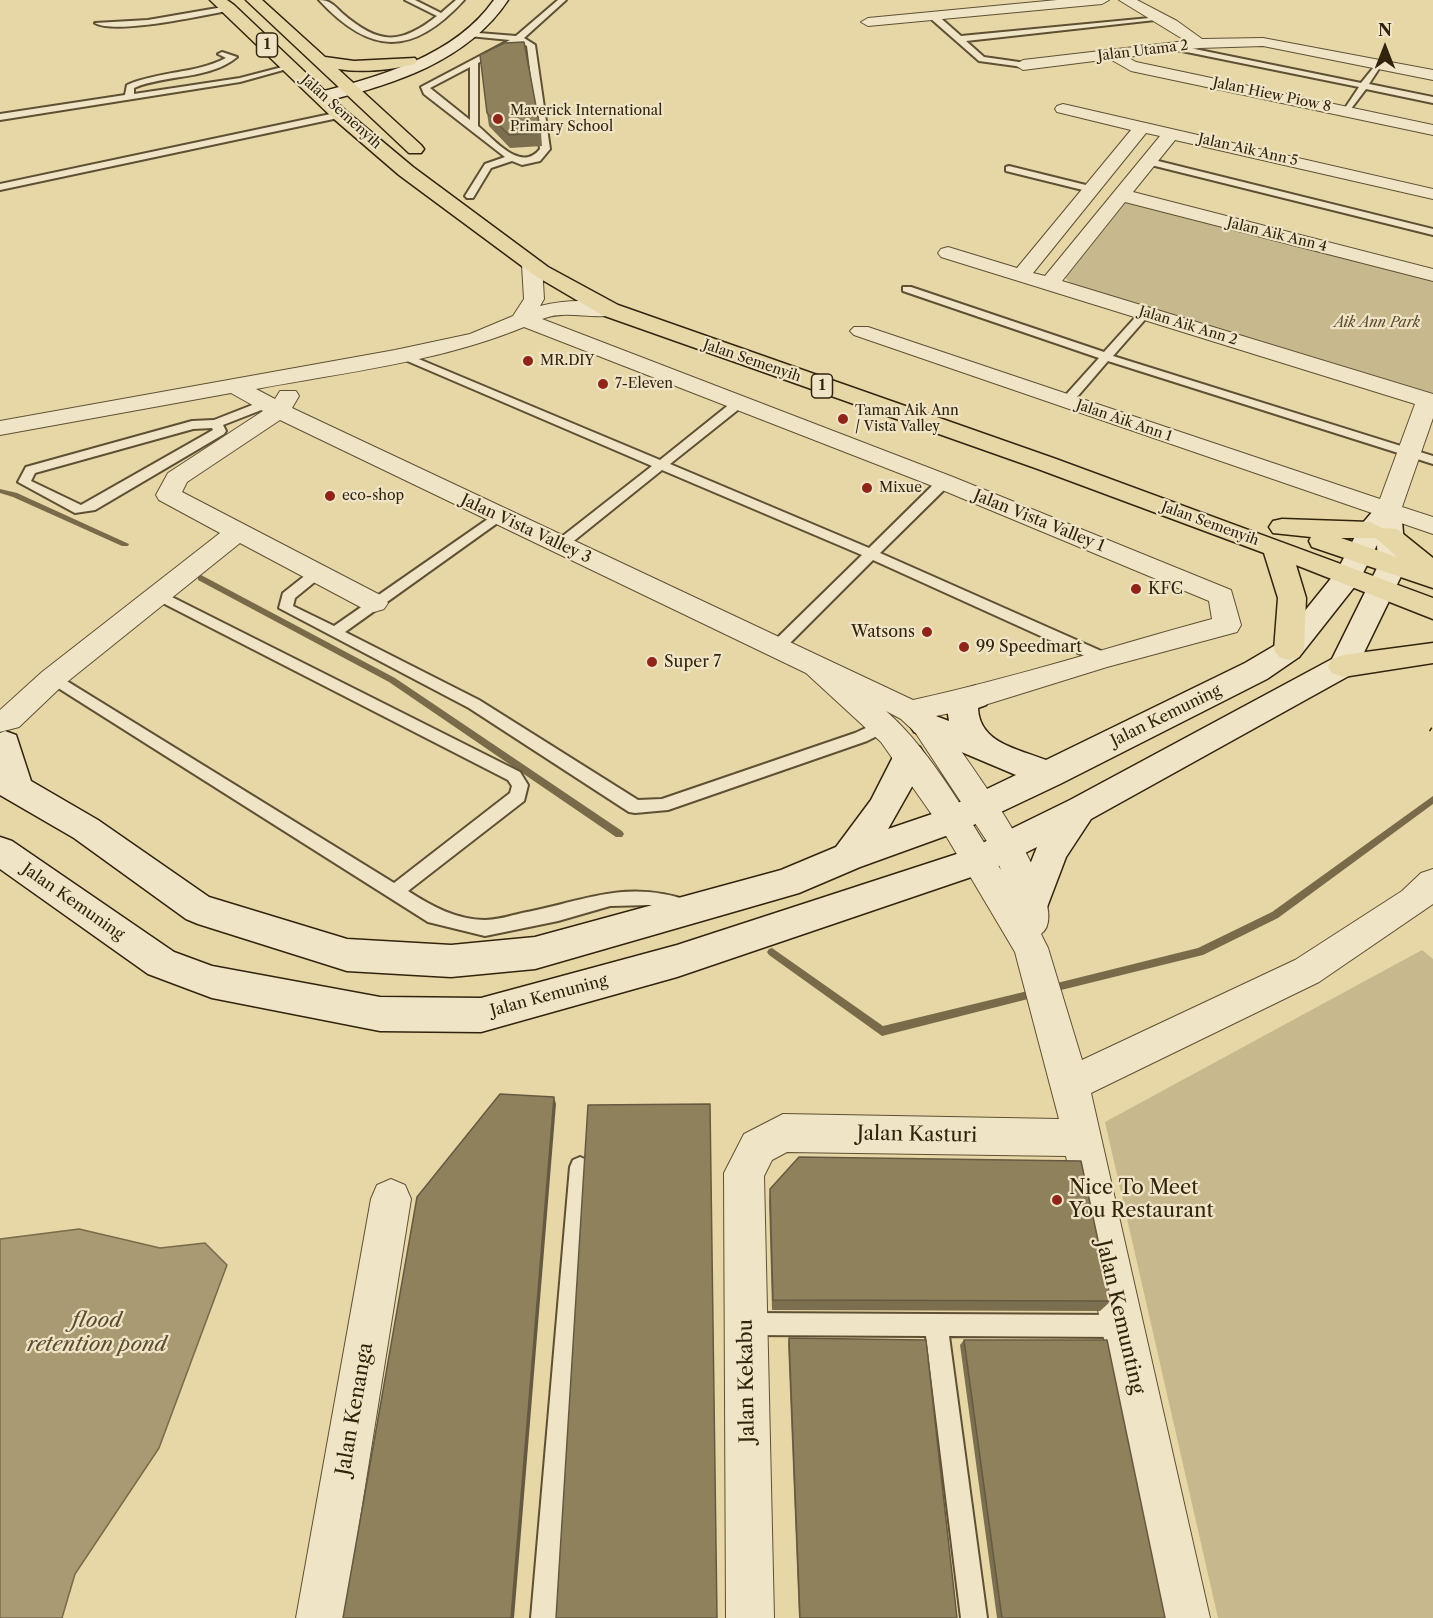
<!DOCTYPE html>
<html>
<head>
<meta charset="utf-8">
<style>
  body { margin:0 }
  #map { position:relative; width:1433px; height:1618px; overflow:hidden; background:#e7d7a7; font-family:"Libre Caslon Text",serif }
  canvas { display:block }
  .north { position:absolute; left:1355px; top:18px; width:60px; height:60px; -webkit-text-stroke:4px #efe5c6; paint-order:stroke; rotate:0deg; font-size:16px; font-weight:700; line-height:24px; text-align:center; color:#32230d }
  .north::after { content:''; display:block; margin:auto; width:21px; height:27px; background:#32230d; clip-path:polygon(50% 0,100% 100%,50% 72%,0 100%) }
</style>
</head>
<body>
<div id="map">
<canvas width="1433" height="1618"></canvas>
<div class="north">N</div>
</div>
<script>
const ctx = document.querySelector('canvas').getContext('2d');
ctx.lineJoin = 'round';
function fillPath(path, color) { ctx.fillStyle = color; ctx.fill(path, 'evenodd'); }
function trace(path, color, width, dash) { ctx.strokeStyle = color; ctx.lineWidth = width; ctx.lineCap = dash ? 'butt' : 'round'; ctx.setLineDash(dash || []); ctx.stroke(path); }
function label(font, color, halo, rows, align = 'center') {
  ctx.font = font + ' "Libre Caslon Text",serif'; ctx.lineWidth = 4.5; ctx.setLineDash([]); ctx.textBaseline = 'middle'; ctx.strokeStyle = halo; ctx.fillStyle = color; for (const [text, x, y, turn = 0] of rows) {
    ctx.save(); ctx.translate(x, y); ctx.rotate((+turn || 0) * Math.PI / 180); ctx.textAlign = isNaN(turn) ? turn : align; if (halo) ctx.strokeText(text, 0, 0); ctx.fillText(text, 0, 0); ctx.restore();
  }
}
const green = new Path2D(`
  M1124 199 1433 282V395L1071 284 1063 275Z
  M1422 950 1433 959V1618H1218L1105 1122Z`);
const water = new Path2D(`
  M79 1229 160 1248 205 1243 227 1265 159 1448 75 1574 62 1618H0V1239Z`);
const stream = new Path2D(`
  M0 489 17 493 129 544 128 546H122L13 497 0 493Z
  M201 575 395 678 622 831 624 834 622 837H616L389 682 198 580V576Z
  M1433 796V804L1278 918 1203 955 1049 993 1045 992 1044 989 1045 986 1049 985 1198 948 1272 912Z
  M772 948 883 1026 1036 989 1040 990 1041 993 1040 996 1036 997 882 1036 769 955 767 952 769 949Z`);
const path = new Path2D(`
  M1430 729 1433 731`);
const lane = new Path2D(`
  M319 0C330 0 335 6 342 13 378 44 399 46 437 16L405 0H415L441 13 456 0H464C412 57 370 55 319 0Z
  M558 0H566L524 38 535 45 550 149 540 161 522 165 512 161 491 168 473 198H467L465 196 485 164 505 157 424 94 421 87 510 40 469 36 466 32 516 36ZM519 42 527 46 540 149C521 173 495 140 478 126V63ZM470 67V120L430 88Z
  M229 6 232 10C205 15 116 35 95 23L148 20Z
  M930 14H936L961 36 1160 17 1164 19 966 41 984 57 1026 63 1023 67 979 61 930 18Z
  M1175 45 1361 83 1378 62 1382 64 1369 84 1433 97V103L1366 89 1347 114 1343 111 1359 87 1172 49Z
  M222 52 237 57C210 80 166 74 134 88V94L240 78 290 65 294 67 240 82 0 120V114L125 95 127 85C159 71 195 74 226 58L218 54Z
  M340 112 343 113V117L0 190V184Z
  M1146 158 1433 229V235L1143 163V159Z
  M1009 166 1094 187 1096 189 1091 192 1006 171V167Z
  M903 287H911L1104 352 1141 311H1149V315L1113 356 1433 456V464L1108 361 1071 404H1063V398L1099 358 903 291Z
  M402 352 660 460 736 399H744V405L670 464 869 548 939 479H949V485L880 553 1108 654 1110 658 1103 663 1098 662 873 560 781 652H771L769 648 771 644 862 555 662 470 565 548H555V542L652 466 398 357 396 355Z
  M265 400 269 401V407L223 425 226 431 224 434 95 510 75 513 18 482 26 467 192 421 214 420ZM212 428 213 430 81 505 31 481 35 473 193 429Z
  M498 512 503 513V519L345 632 479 700 638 800 662 799 855 733 883 720 891 726 889 730 867 741 668 810 635 813 629 812 469 708 279 608 283 593 312 570H322V576L295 598 293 606 334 626Z
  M158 590 520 772 528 785 524 801 408 891C431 906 457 920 485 920 497 920 510 916 522 913 586 901 626 878 693 902L696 907 693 912 687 914 650 905 610 906 558 921 485 936 428 922 44 679 47 675H57L394 883 510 793 512 786 508 780 153 598V592Z
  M580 1157 587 1160 590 1167 557 1618H531L570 1167 573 1160Z
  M747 1313 1121 1315 1129 1318 1132 1326 1129 1334 1121 1337 949 1336 987 1618H961L926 1336 747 1335 739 1332 736 1324 739 1316Z`);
const street = new Path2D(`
  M1057 0H1109L1102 4 868 26 861 22 868 18Z
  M1119 0H1137L1177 21 1202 39 1263 38 1433 70V80L1263 46 1199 48 1127 57 1136 62 1433 125V135L1131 71 1110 59 1023 70 1015 65 1023 60 1186 41Z
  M1063 104 1433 189V199L1175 140 1133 192 1433 269V281L1125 202 1062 281 1433 394V418L1402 507 1433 517V534L854 335 850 331 854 327H868L1380 499 1415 404 941 257 938 253 941 249 948 247 1017 268 1131 130 1057 112 1055 109 1057 106ZM1146 133 1160 136 1045 276 1033 273Z
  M532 259 539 261 542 265 544 299 540 306C565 300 592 299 617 306L620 310 617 314C593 321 567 309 542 319L953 477 1231 590 1241 625 1237 632 1107 667 975 708 936 716C956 745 1080 907 1041 934L1048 948 1082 1060 1295 960 1402 891 1421 873 1433 869V904L1319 982 1091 1093 1210 1618H1162L1066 1156 787 1152 772 1160 764 1176 774 1618H726L724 1173 744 1134 783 1114 1059 1119 1015 952 942 829 881 742 806 673 280 420 187 482 182 492 384 597 388 603 384 609 374 612 364 609 240 543 62 686 19 727 0 732V710L42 672 220 533 159 500 156 495 168 473 263 411 231 393 0 435V421L395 350 470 334 513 316 524 299 522 265 525 261ZM524 327 935 487 1209 601 1212 619C1112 646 1014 678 913 700L292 408 299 396 296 391H280L275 399 256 389C346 372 439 362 524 327ZM886 711 901 719 915 732 994 852 1001 870C969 819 931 750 886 711Z
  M391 1179 405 1185 411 1199 344 1618H296L371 1199 377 1185Z`);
const secondary = new Path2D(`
  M494 0H508C467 62 392 85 322 102L314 97 316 93C379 77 455 56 494 0Z
  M1388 502 1397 504 1401 510 1406 566 1354 673 1091 819 1066 857 1044 915 1032 920 1020 915 1014 905 1037 847 989 871 677 977 481 1032 380 1031 212 998 148 974 0 869V837L12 841 174 952 212 966 380 997 481 998 677 945 966 851 1070 800 1332 659 1378 566 1377 545 1359 581 1299 657 1267 679 1060 784 965 829 860 867 799 893 535 969 451 977 347 971 198 924 186 919 74 838 0 795V733L5 731 16 735 31 781 98 820 209 897 347 939 451 945 535 937 781 870 836 847 871 800 898 747 909 744 920 747 925 756 914 783 888 829 941 811 1016 775 914 732 909 724 914 716 925 712 949 721 947 708 953 693 975 686 986 689 990 697 986 705 978 708C979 743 1018 749 1046 760L1245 663 1279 643 1337 571 1361 525 1379 504Z`);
const primary = new Path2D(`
  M210 0H227L234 5 346 111 413 167 548 267 618 305 1056 459 1433 598V619L1296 565 1306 598 1304 650 1299 657 1289 660 1279 657 1274 650 1278 598 1264 553 1038 469 602 315 534 275 399 175 334 119Z
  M246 0H262L325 57 354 61 415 58 417 61 415 64C390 70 363 73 338 69L421 145 424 149 421 153H409Z
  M1282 519 1370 522 1382 528 1397 529 1433 558V588L1312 547 1309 541 1311 537 1273 533 1269 527 1273 521ZM1341 538H1376L1397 557Z
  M1433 643V663L1343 677 1332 673 1328 666 1332 659 1343 655Z`);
const wall = new Path2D(`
  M487 113 541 133 542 146 510 148 489 126Z
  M770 1189 1111 1301 1100 1311 772 1310 769 1202Z
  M789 1338 957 1618H799L788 1343Z
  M964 1340 1165 1618H997L960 1345Z`);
const shadedWall = new Path2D(`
  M554 1097 556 1104 514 1618H511Z`);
const building = new Path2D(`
  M524 42 541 133 509 135 487 113 480 55 504 43Z
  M500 1094 554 1097 511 1618H343L417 1197Z
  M710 1104 717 1618H556L588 1105Z
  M799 1157 1081 1161 1111 1301 773 1300 770 1189Z
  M789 1338 926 1340 957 1618H800Z
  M964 1340H1107L1165 1618H1002Z`);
const markers = [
  [498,119,6,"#8f2418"],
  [528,361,6,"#8f2418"],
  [603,384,6,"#8f2418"],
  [843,419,6,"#8f2418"],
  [867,488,6,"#8f2418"],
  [330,496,6,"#8f2418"],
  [1136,589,6,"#8f2418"],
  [927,632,6,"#8f2418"],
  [964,647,6,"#8f2418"],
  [652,662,6,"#8f2418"],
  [1057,1200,6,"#8f2418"]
];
const farStreetnames = [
  ["Jalan Utama 2",1143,51,-7],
  ["Jalan Hiew Piow 8",1272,95,12],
  ["Jalan Semenyih",341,112,42],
  ["Jalan Aik Ann 5",1248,150,13],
  ["Jalan Aik Ann 4",1277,235,14],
  ["Jalan Aik Ann 2",1188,326,17],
  ["Jalan Semenyih",752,361,19],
  ["Jalan Aik Ann 1",1124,421,19],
  ["Jalan Semenyih",1210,524,20]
];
const farPoinames = [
  ["Maverick International",510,111],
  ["Primary School",510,127],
  ["MR.DIY",540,361],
  ["7-Eleven",615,384],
  ["Taman Aik Ann",855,411],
  ["/ Vista Valley",855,427],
  ["Mixue",879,488],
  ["eco-shop",342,496]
];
const farParknames = [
  ["Aik Ann Park",1377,323]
];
const shields = [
  [267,45,21],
  [822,386,21]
];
const shieldNames = [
  ["1",267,45],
  ["1",822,386]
];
const streetNames = [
  ["Jalan Vista Valley 1",1039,521,22],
  ["Jalan Vista Valley 3",526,529,25],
  ["Jalan Kemuning",1166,716,-26],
  ["Jalan Kemuning",73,902,35],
  ["Jalan Kemuning",549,996,-15]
];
const poiNames = [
  ["KFC",1148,589],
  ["Watsons",915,632,"right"],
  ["99 Speedmart",976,647],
  ["Super 7",664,662]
];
const nearStreetnames = [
  ["Jalan Kasturi",917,1135,1],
  ["Jalan Kemunting",1120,1317,77],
  ["Jalan Kekabu",747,1381,-91],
  ["Jalan Kenanga",355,1409,-80]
];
const nearPoinames = [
  ["Nice To Meet",1069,1188],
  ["You Restaurant",1069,1211]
];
const nearWaternames = [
  ["flood",97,1321],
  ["retention pond",97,1345]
];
fillPath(green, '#c8b88d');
fillPath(water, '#a99a73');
trace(water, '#796a4a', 1.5);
fillPath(stream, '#796a4a');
trace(lane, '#5f5034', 4);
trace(street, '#5f5034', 2);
trace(secondary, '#32230d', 3);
trace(primary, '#32230d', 3);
trace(path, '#32230d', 4, [1.5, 3]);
fillPath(lane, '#efe5c6');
fillPath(street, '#efe5c6');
fillPath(secondary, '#efe5c6');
fillPath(primary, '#e7d7a7');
fillPath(wall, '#7c6f50');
fillPath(shadedWall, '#655a41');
fillPath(building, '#90815d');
trace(building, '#655a41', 1.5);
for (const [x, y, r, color] of markers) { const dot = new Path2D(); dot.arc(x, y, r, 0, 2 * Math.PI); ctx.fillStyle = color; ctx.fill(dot); trace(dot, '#efe5c6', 2); }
label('14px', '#32230d', '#efe5c6', farStreetnames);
label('14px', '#32230d', '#efe5c6', farPoinames, 'left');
label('italic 14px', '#58482d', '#efe5c6', farParknames);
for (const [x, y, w] of shields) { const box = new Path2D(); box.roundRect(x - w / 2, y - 12, w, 24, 4.5); ctx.fillStyle = '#efe5c6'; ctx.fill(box); trace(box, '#32230d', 1.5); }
label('bold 15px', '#32230d', null, shieldNames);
label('16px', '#32230d', '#efe5c6', streetNames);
label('16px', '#32230d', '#efe5c6', poiNames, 'left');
label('20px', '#32230d', '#efe5c6', nearStreetnames);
label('20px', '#32230d', '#efe5c6', nearPoinames, 'left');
label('italic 21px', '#5c4d31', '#efe5c6', nearWaternames);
</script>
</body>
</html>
